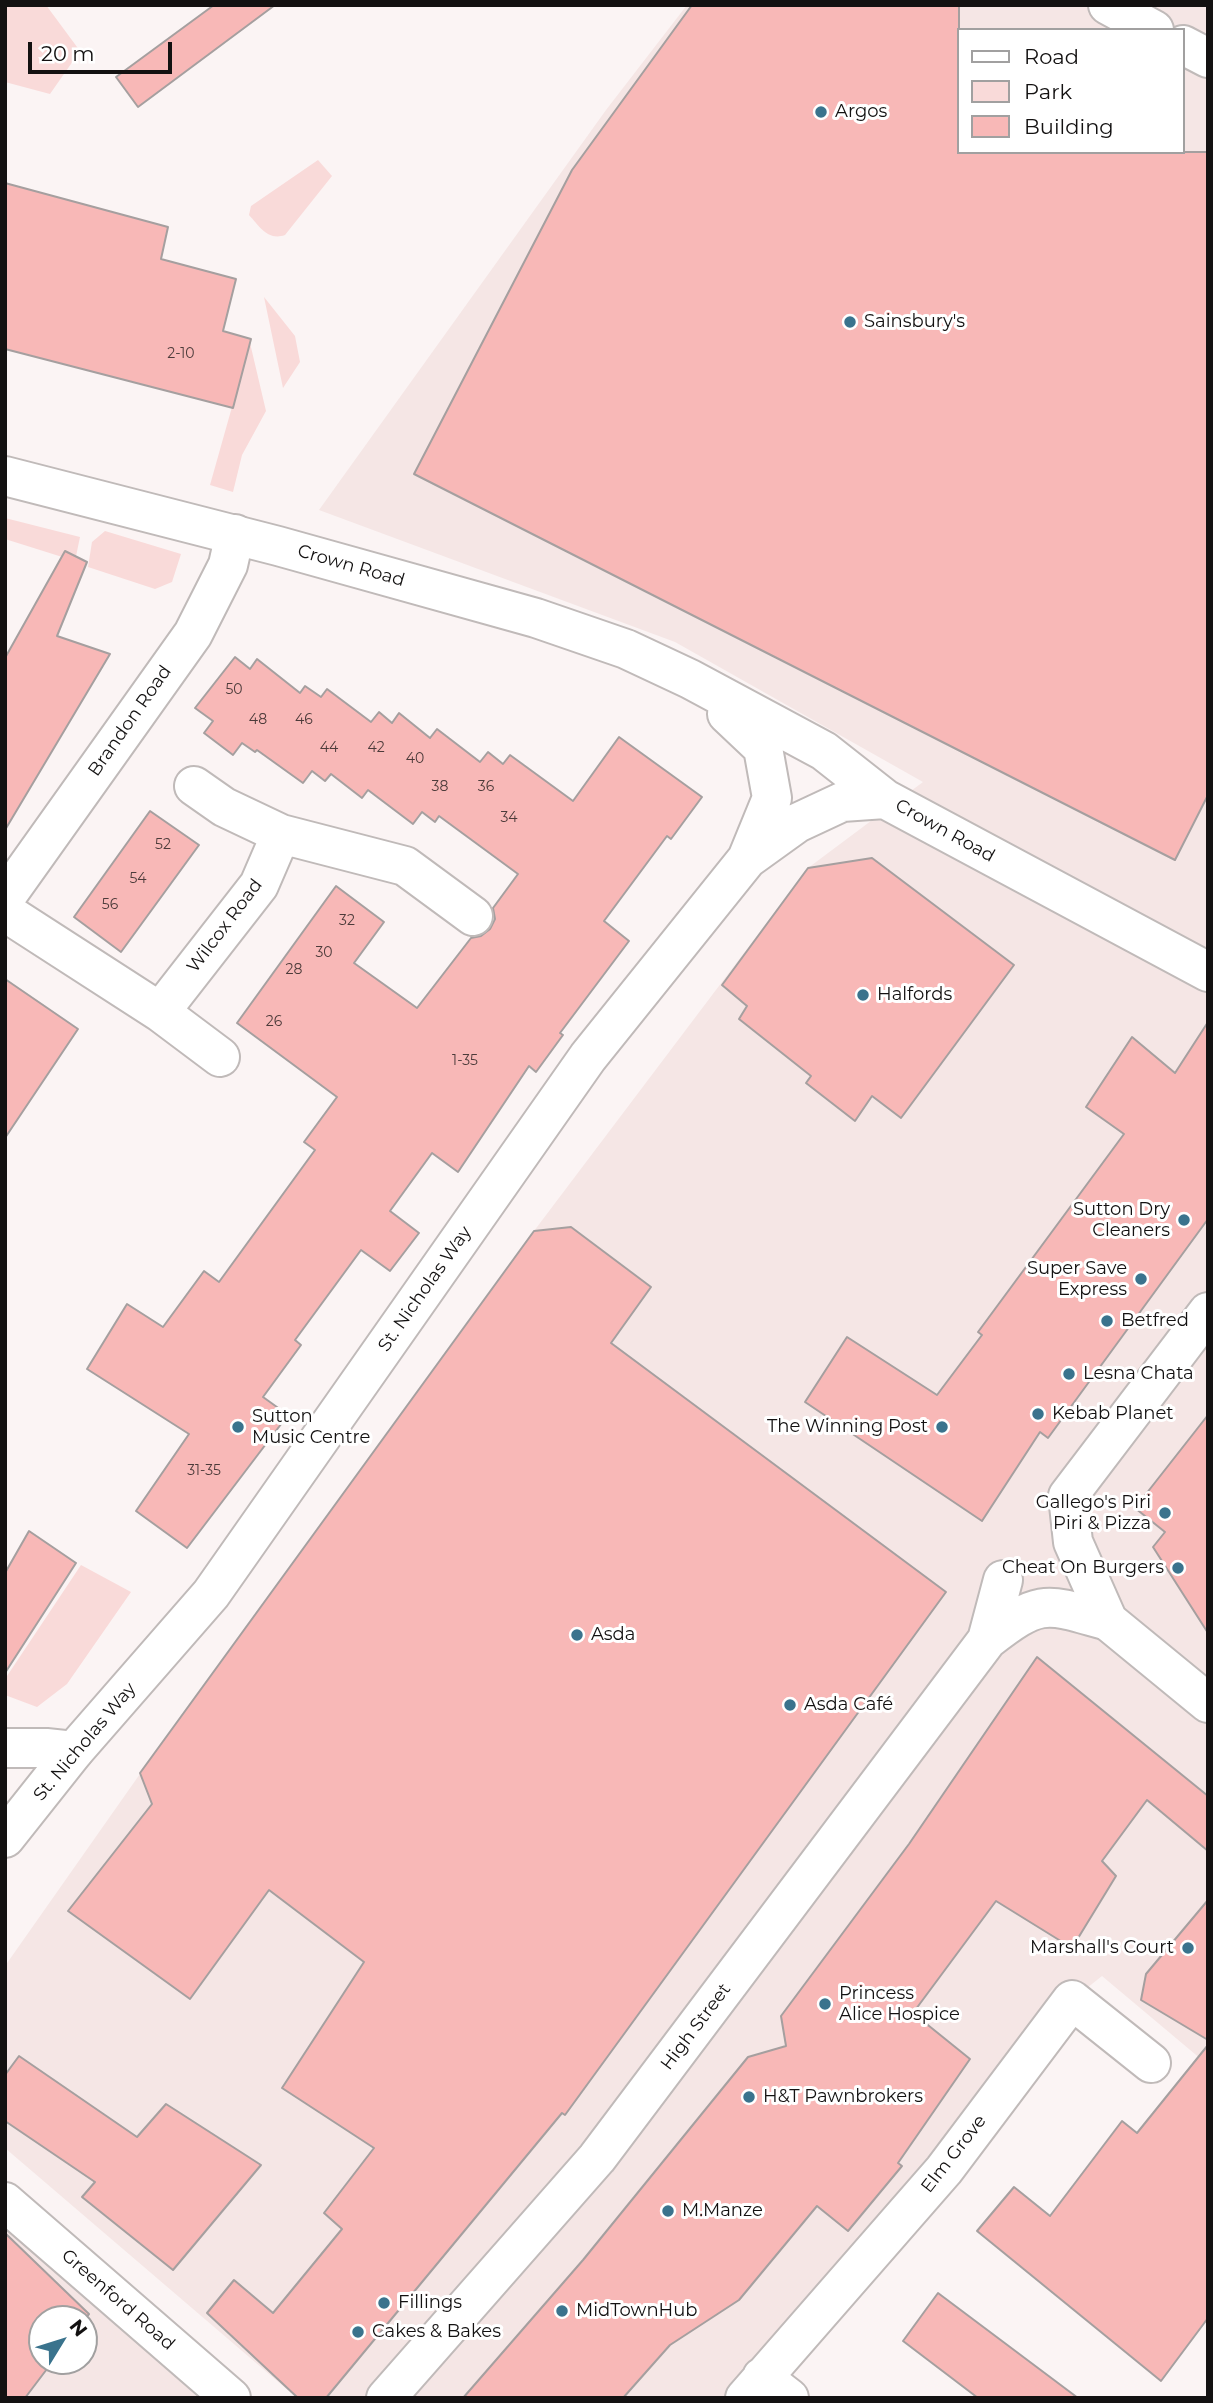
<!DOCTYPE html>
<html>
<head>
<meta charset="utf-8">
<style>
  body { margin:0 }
  #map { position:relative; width:1213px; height:2403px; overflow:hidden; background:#fbf4f4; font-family:Montserrat,sans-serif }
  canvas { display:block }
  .frame { position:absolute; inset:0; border:7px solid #131111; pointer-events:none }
  .legend { position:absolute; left:957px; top:28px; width:228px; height:126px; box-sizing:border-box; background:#fff; border:2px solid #a1a0a0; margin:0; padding:9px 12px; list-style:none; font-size:21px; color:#131111 }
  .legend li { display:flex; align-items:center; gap:14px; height:35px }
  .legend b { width:35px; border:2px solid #a1a0a0 }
  .north { position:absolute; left:28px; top:2305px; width:70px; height:70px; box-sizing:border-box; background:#fff; border:2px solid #a1a0a0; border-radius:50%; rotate:52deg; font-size:19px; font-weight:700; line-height:28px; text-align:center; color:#131111 }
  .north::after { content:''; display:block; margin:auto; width:24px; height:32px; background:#3a738d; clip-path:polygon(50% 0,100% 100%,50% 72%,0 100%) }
  .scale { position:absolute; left:28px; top:42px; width:144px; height:32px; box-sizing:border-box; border:4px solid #131111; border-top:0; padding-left:9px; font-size:21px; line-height:24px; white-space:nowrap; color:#131111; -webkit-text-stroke:5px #fff; paint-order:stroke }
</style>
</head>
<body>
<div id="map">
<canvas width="1213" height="2403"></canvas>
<div class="frame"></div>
<ul class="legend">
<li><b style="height:9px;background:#fff"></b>Road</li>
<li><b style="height:19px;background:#f9dad9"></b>Park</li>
<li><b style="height:19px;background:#f8b8b7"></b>Building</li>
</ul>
<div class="north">N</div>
<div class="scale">20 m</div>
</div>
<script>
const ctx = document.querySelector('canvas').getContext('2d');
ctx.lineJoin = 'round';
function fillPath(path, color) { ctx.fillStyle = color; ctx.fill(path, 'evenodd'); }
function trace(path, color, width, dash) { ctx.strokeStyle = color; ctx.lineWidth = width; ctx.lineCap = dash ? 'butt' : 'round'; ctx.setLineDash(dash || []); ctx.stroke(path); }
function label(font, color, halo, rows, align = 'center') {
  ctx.font = font + ' Montserrat,sans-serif'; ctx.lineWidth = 6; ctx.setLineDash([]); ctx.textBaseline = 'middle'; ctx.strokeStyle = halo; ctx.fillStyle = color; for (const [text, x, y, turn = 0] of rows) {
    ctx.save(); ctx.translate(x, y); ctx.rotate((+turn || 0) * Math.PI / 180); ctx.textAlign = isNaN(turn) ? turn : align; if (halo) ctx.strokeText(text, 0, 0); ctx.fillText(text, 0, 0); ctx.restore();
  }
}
const built = new Path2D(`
  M687 5H1208V2065L1102 1976 1072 2000 745 2398H297L5 2148V1966L187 1707 534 1231 808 868 923 782 675 642 319 510 606 110ZM959 30H1183V152H959Z
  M5 2218 211 2398H5ZM42 2319H84V2361H42Z`);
const green = new Path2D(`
  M5 5H46L80 51 50 94 5 82Z
  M318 160 332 176 285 235C268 241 260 227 249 215L251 206Z
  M264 297 295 336 300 362 283 388Z
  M250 343 266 411 242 455 233 492 210 485Z
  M5 518 80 537 75 561 5 539Z
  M105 531 181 554 172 582 155 589 88 567 92 542Z
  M81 1565 131 1592 67 1684 37 1707 5 1695V1679Z`);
const building = new Path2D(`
  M214 5H275L138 107 116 77Z
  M692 5H959V152H1208V795L1175 860 414 474 572 170Z
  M5 183 168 227 161 259 236 279 223 331 251 339 233 408 5 349Z
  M65 551 87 562 57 636 110 654 5 830V658Z
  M235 657 250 669 257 659 300 693 305 686 321 697 327 689 371 722 379 712 392 723 399 713 430 738 437 729 480 762 488 752 503 764 510 755 573 801 619 737 702 797 671 839 667 836 604 921 629 941 560 1033 563 1035 536 1072 529 1066 458 1172 432 1153 390 1211 419 1233 390 1271 361 1250 295 1340 301 1345 263 1397 288 1415 187 1548 136 1511 189 1434 87 1369 127 1304 163 1327 204 1271 219 1282 315 1150 304 1142 337 1097 237 1023 336 886 384 922 354 963 417 1008 471 938 481 936 490 929 495 919 493 908 518 874 439 816 435 822 422 812 413 824 368 790 362 798 331 774 325 781 312 771 303 783 257 750 255 752 242 743 233 755 204 733 213 721 195 708Z
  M150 811 199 845 121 952 74 917Z
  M872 858 1014 965 901 1118 872 1096 855 1121 806 1083 811 1076 739 1019 747 1006 722 985 808 868Z
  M5 979 78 1029 5 1138Z
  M1208 1022V1219L1048 1438 1040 1432 982 1521 805 1402 847 1337 937 1395 982 1335 978 1332 1124 1134 1086 1107 1132 1037 1175 1073Z
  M571 1227 651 1287 611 1343 946 1592 565 2115 562 2113 326 2398H298L207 2313 234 2280 273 2313 342 2229 324 2213 374 2148 282 2088 364 1962 269 1890 190 1999 68 1911 152 1804 140 1773 534 1231Z
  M1208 1415V1633L1153 1547 1165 1532 1135 1508Z
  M29 1531 76 1563 5 1673V1573Z
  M1037 1657 1208 1796V1851L1147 1800 1102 1861 1116 1876 1072 1948 996 1901 913 2013 970 2059 898 2163 902 2166 848 2231 817 2206 739 2300 670 2345 623 2398H463L583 2260 748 2057 786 2046 781 2016 909 1844Z
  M1208 1900V2040L1141 2000 1146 1974Z
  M1208 2045V2318L1161 2381 977 2231 1014 2187 1050 2216 1122 2121 1137 2133Z
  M19 2056 137 2137 166 2104 261 2165 173 2270 82 2197 95 2182 5 2121V2075Z
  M5 2233 89 2314 84 2320 42 2319V2361H53L25 2398H5Z
  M938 2293 1078 2398H978L903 2341Z`);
const street = new Path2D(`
  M1108 5 1154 30
  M1183 45 1208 58
  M194 786 224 807 281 834 405 866 473 916
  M5 898 193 634 228 565 235 534
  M5 912 160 1012 220 1057
  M160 1012 259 885 281 834
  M987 1640 1003 1580
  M5 1748H46L74 1751
  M5 2202 231 2398
  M762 2377 789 2398
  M386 2398 597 2158 987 1640C1041 1598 1045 1603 1108 1621
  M745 2398 944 2170 1072 2000 1151 2063`);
const secondary = new Path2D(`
  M5 476 278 546 536 618 626 649 690 679 824 751 885 799 1208 972
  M727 714 763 748 772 798 747 859
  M1208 1312 1068 1496 1073 1542 1108 1621 1208 1703
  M5 1838 74 1751 211 1594 588 1057 747 859 797 823 842 802 885 799`);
const markers = [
  [821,112,7,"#3a738d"],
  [850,322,7,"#3a738d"],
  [863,995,7,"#3a738d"],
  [1184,1220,7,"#3a738d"],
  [1141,1279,7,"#3a738d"],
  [1107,1321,7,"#3a738d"],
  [1069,1374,7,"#3a738d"],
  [1038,1414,7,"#3a738d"],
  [238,1427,7,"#3a738d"],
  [942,1427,7,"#3a738d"],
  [1165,1513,7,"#3a738d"],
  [1178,1568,7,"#3a738d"],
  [577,1635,7,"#3a738d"],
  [790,1705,7,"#3a738d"],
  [1188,1948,7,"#3a738d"],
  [825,2004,7,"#3a738d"],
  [749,2097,7,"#3a738d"],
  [668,2211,7,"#3a738d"],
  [384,2303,7,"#3a738d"],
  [562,2311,7,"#3a738d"],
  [358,2332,7,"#3a738d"]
];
const numberNames = [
  ["2-10",181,354],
  ["50",234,690],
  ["48",258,720],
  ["46",304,720],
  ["44",329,748],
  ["42",376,748],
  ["40",415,759],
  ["38",440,787],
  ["36",486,787],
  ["34",509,818],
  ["52",163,845],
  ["54",138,879],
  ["56",110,905],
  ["32",347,921],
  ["30",324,953],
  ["28",294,970],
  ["26",274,1022],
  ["1-35",465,1061],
  ["31-35",204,1471]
];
const poiNames = [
  ["Argos",835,112],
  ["Sainsbury's",864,322],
  ["Halfords",877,995],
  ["Sutton Dry",1170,1210,"right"],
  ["Cleaners",1170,1231,"right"],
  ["Super Save",1127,1269,"right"],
  ["Express",1127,1290,"right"],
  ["Betfred",1121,1321],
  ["Lesna Chata",1083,1374],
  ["Kebab Planet",1052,1414],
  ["Sutton",252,1417],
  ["Music Centre",252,1438],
  ["The Winning Post",928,1427,"right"],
  ["Gallego's Piri",1151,1503,"right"],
  ["Piri & Pizza",1151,1524,"right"],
  ["Cheat On Burgers",1164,1568,"right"],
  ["Asda",591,1635],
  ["Asda Café",804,1705],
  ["Marshall's Court",1174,1948,"right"],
  ["Princess",839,1994],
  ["Alice Hospice",839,2015],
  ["H&T Pawnbrokers",763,2097],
  ["M.Manze",682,2211],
  ["Fillings",398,2303],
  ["MidTownHub",576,2311],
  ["Cakes & Bakes",372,2332]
];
const streetNames = [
  ["Crown Road",351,566,16],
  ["Brandon Road",130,721,-55],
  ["Crown Road",945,831,29],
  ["Wilcox Road",225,926,-53],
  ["St. Nicholas Way",425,1289,-55],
  ["St. Nicholas Way",85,1742,-50],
  ["High Street",696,2027,-53],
  ["Elm Grove",954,2154,-52],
  ["Greenford Road",118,2300,41]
];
fillPath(built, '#f5e6e5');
fillPath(green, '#f9dad9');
fillPath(building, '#f8b8b7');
trace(building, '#a59f9f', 2);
trace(street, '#c0bab9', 42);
trace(secondary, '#c0bab9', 42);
trace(street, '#fff', 38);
trace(secondary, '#fff', 38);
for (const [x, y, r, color] of markers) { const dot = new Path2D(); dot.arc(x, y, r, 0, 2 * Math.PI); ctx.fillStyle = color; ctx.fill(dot); trace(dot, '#fff', 2.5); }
label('14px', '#4c3b3a', null, numberNames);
label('18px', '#131111', '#fff', poiNames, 'left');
label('18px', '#131111', '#fff', streetNames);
</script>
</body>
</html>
